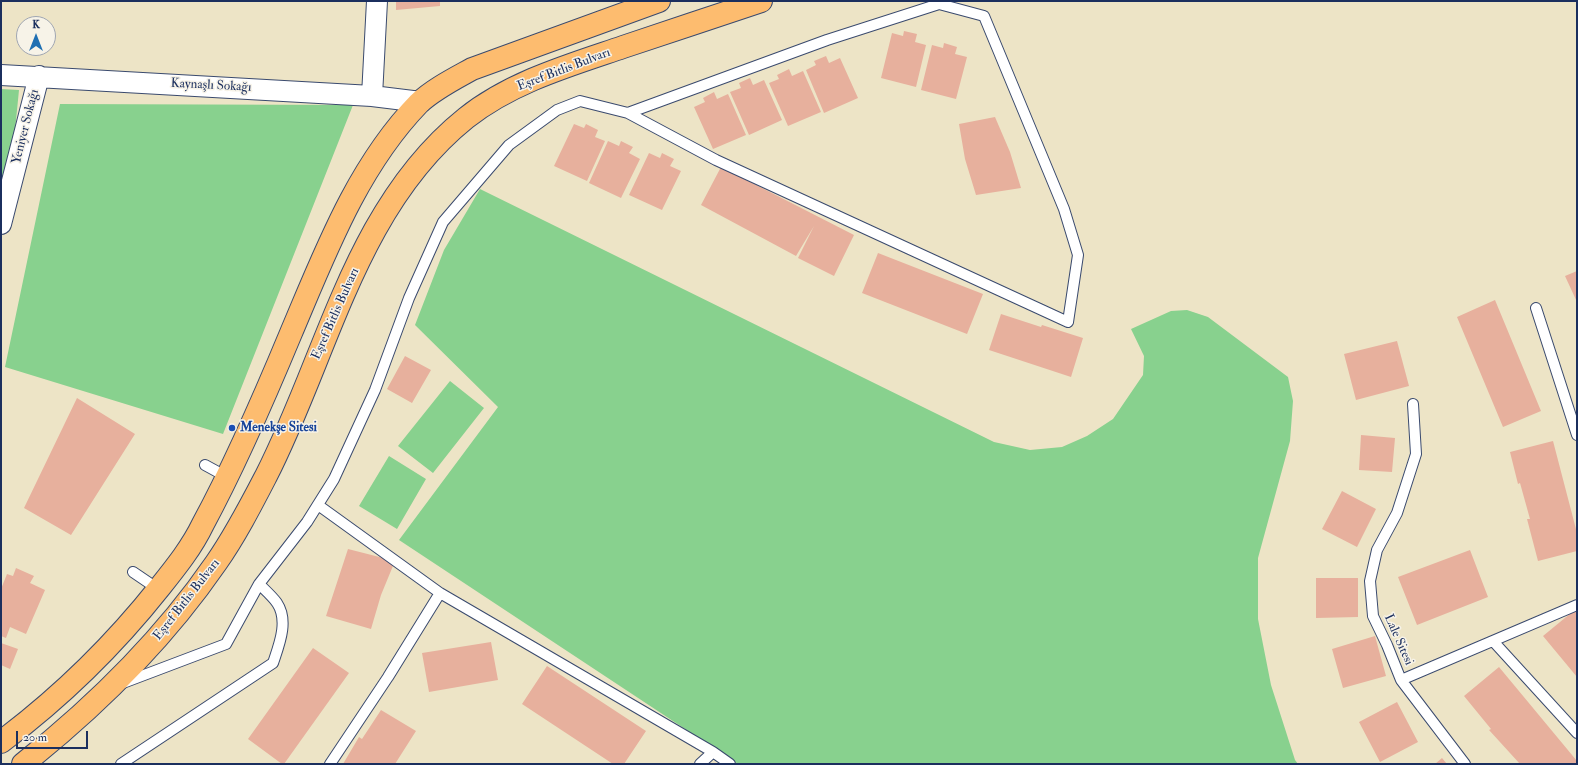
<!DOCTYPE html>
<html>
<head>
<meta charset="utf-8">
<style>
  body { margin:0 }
  #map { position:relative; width:1578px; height:765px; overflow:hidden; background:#ede4c6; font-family:"IM FELL Double Pica",serif }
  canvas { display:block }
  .frame { position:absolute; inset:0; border:2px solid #1b2f5e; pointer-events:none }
  .north { position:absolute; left:16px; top:16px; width:40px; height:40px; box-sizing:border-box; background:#f7f3e8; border:1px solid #9fa5b1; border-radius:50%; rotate:0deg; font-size:11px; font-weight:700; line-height:16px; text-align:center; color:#1b2f5e }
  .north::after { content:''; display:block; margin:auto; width:14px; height:18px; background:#1f6fb2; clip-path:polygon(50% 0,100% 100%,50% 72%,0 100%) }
  .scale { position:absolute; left:16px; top:731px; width:72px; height:18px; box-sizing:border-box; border:2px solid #1b2f5e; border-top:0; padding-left:5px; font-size:12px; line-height:14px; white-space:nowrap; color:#1b2f5e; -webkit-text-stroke:3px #f7f3e8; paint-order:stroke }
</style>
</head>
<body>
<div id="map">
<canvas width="1578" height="765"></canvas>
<div class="frame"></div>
<div class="north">K</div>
<div class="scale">20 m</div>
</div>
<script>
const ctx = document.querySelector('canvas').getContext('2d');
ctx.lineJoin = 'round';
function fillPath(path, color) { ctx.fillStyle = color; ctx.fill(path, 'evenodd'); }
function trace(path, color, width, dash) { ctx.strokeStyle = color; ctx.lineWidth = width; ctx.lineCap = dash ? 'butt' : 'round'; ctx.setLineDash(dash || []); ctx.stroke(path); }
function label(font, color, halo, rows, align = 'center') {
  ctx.font = font + ' "IM FELL Double Pica",serif'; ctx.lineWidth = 3; ctx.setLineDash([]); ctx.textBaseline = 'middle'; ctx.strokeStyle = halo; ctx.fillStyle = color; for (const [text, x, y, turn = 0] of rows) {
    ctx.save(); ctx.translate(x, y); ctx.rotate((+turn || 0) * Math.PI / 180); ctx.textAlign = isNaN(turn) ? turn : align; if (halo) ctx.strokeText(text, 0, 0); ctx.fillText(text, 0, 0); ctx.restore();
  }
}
const green = new Path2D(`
  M1 89 19 90 10 181 1 216Z
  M60 104 353 105 223 434 5 367Z
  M480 189 994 442 1030 450 1062 447 1087 436 1113 419 1143 375 1144 356 1131 329 1171 311 1187 310 1208 317 1288 377 1293 401 1290 441 1258 558V619L1271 685 1295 760 1298 764H738L399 540 498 407 415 325 444 250Z
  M450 381 484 408 433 473 398 446Z
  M389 456 426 479 397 529 359 506Z`);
const building = new Path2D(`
  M396 1H440V6L396 10Z
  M904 31 917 34 915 42 926 45 916 87 881 78 892 33 903 36Z
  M944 43 957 47 955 54 967 57 956 99 921 90 932 45 943 48Z
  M826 56 829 63 840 58 858 98 824 113 806 70 816 65 814 61Z
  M789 69 792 76 803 71 821 112 788 126 769 83 779 79 777 75Z
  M750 78 753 85 764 80 782 120 749 135 730 92 741 88 739 83Z
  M714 92 717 99 728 94 746 135 713 149 694 107 705 102 703 98Z
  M995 117 1010 152 1021 188 976 195 965 159 959 124Z
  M574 124 584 128 586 124 598 130 595 137 605 141 587 181 554 166Z
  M608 141 619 146 621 141 633 147 629 153 640 159 621 198 589 183Z
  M649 153 660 158 662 153 674 159 670 166 681 171 662 210 629 195Z
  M721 167 854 235 834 276 798 258 814 226 796 256 701 205Z
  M878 253 983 294 967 334 862 293Z
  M1577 271V302L1565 276Z
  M1495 300 1541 411 1503 427 1457 317Z
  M1001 314 1041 327 1042 325 1083 338 1071 377 989 350Z
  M1397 341 1409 386 1356 400 1344 354Z
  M405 356 431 370 412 403 387 389Z
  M77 398 135 434 71 535 24 508Z
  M1361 435 1395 438 1392 472 1359 470Z
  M1553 441 1577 533V551L1538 561 1527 519H1530L1520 483 1518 484 1510 452Z
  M1342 491 1376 509 1357 547 1322 529Z
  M348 549 395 561 381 595 371 629 326 616Z
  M1470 550 1488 597 1417 625 1398 577Z
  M16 568 34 576 30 583 45 590 26 634 10 627 6 638 1 636V589L7 574 13 576Z
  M1316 578H1358V617L1316 618Z
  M1577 608V677L1543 636Z
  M1375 636 1386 676 1343 688 1332 649Z
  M491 642 498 680 429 692 422 653Z
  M1 643 18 649 10 669 1 665Z
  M313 648 349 673 284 764H282L248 739Z
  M547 666 646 731 624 764H613L522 704Z
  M1499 667 1577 761V764H1520L1489 730 1491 729 1464 696Z
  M1397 702 1418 742 1380 762 1359 722Z
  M381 710 416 731 395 764H343L359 737 362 739Z
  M1442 758 1447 764H1435Z`);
const lane = new Path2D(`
  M1536 308 1577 435
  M1413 404 1416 454 1397 513 1377 550 1370 581 1373 616 1387 645 1401 680 1577 605
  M205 465 227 477
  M318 505 440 593 713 752 730 764
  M133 572 158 589
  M1493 641 1577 733
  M1401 680 1465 764
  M123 683 226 644 259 584 307 522 334 479 375 390 409 298 443 222 509 145 557 110 580 101 628 113 716 160 1068 322 1078 255 1064 209 984 16 939 4 827 40 628 113
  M121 764 273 663C279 645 289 621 277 603 272 596 265 590 259 584
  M330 764 388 677 440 593
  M700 764 713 752`);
const street = new Path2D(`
  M1 75 372 96 421 102
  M372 96 377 1
  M1 224 39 76`);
const primary = new Path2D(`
  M1 742C61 697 114 645 160 587 176 567 192 547 203 524 236 463 264 398 291 333 325 253 357 167 419 103 434 89 454 79 472 69L659 1
  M23 764C96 706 163 640 216 563 235 536 251 505 266 476 328 355 355 207 466 118 511 82 570 65 623 47 669 32 715 16 761 1`);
const markers = [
  [232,428,4,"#1a4fb4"]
];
const streetNames = [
  ["Eşref Bitlis Bulvarı",564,70,-21],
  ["Kaynaşlı Sokağı",211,86,3],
  ["Yeniyer Sokağı",26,127,-76],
  ["Eşref Bitlis Bulvarı",336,314,-66],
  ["Eşref Bitlis Bulvarı",187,600,-52],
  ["Lale Sitesi",1398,640,66]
];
const transitNames = [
  ["Menekşe Sitesi",240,428]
];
fillPath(green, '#88d18e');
fillPath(building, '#e7b09d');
trace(lane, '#3a4a6e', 12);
trace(street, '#3a4a6e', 22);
trace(primary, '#3a4a6e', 24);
trace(lane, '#fff', 10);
trace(street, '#fff', 20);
trace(primary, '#fdbc6f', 22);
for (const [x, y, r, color] of markers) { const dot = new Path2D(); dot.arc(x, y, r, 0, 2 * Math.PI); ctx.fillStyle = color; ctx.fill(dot); trace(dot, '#f7f3e8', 1.5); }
label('13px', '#1b2f5e', '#f7f3e8', streetNames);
label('bold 13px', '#164399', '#f7f3e8', transitNames, 'left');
</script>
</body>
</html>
